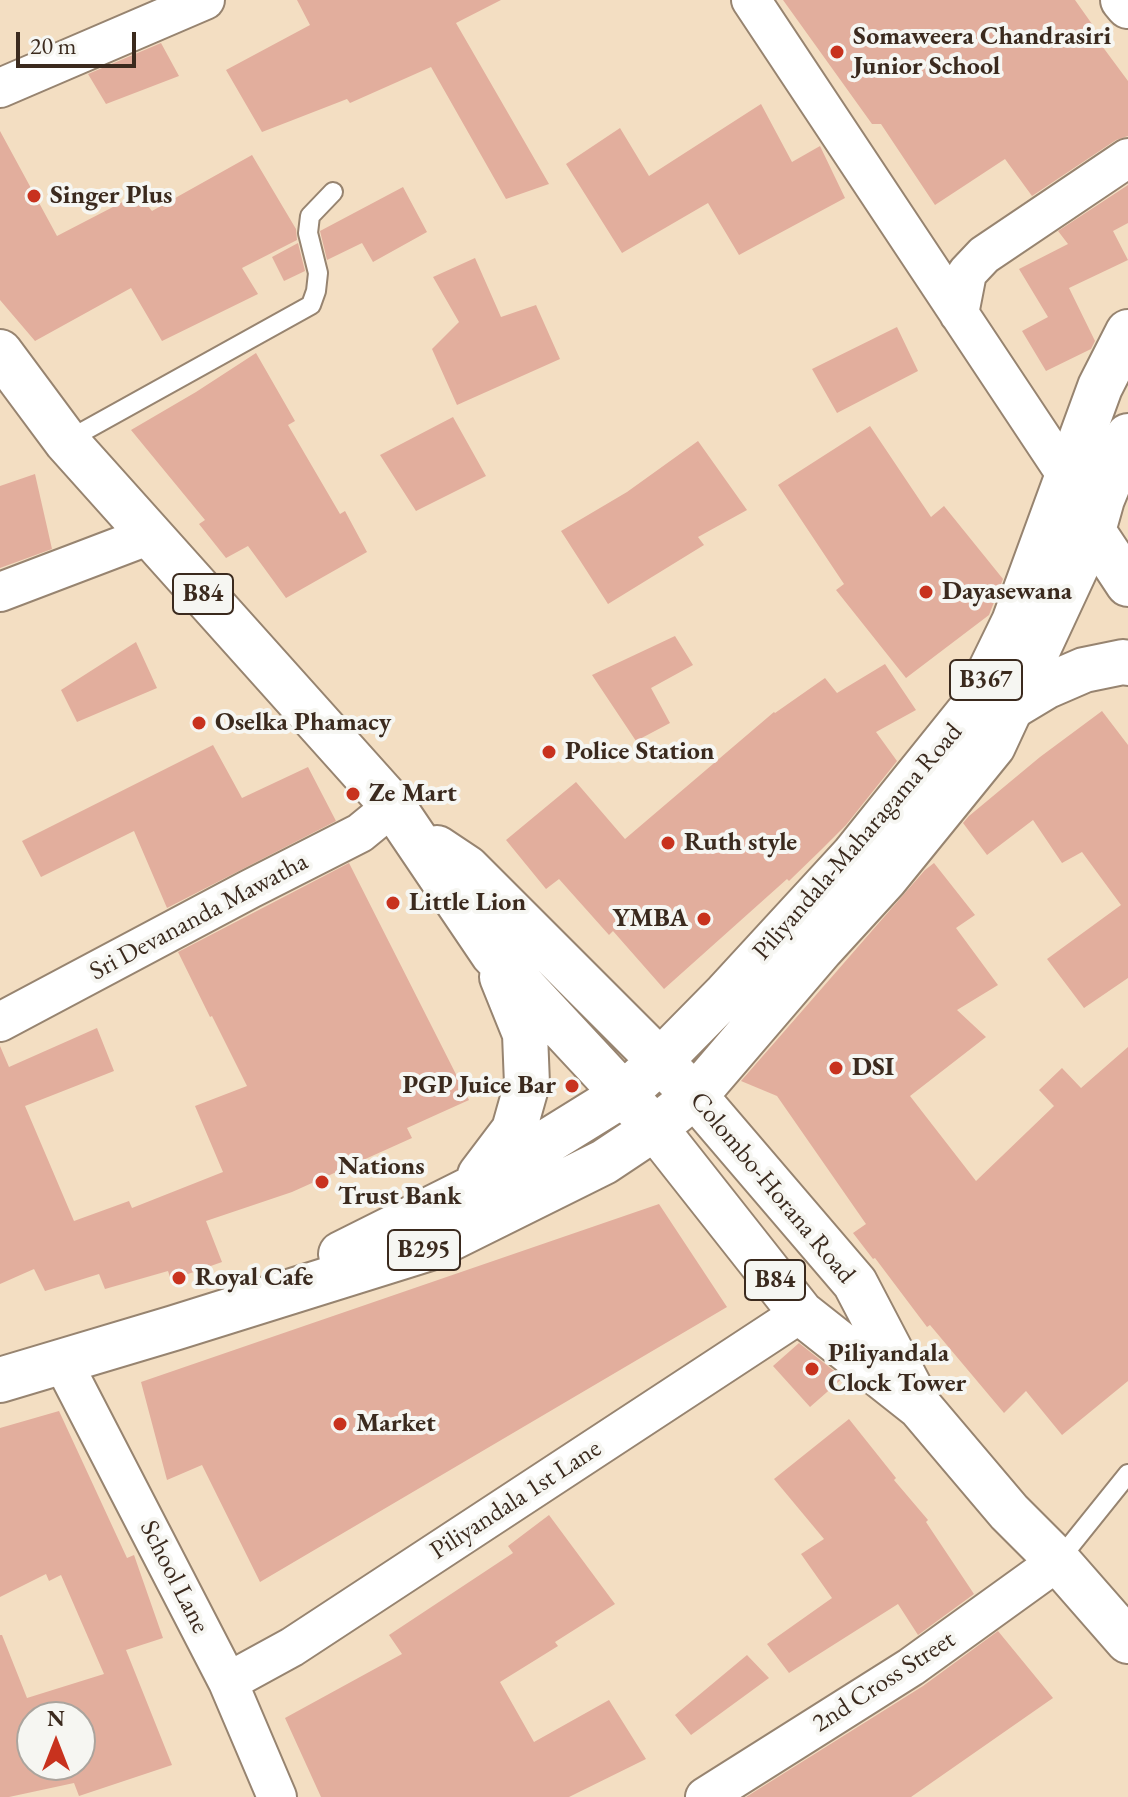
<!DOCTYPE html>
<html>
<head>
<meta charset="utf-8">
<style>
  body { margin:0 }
  #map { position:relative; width:1128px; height:1797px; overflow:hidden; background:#f3dec2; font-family:"EB Garamond",serif }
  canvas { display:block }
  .north { position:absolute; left:16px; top:1701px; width:80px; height:80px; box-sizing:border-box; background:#f6f6f2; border:2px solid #aba49d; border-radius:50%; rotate:0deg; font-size:22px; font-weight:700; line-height:32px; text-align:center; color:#3b2a1e }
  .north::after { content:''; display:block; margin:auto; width:28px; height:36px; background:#c8321e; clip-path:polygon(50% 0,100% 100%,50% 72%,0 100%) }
  .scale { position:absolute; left:16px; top:32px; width:120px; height:36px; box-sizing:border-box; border:4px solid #3b2a1e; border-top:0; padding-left:10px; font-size:24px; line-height:28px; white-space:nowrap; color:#3b2a1e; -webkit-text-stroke:6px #f6f6f2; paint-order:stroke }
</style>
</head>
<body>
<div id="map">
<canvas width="1128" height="1797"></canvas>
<div class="north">N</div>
<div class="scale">20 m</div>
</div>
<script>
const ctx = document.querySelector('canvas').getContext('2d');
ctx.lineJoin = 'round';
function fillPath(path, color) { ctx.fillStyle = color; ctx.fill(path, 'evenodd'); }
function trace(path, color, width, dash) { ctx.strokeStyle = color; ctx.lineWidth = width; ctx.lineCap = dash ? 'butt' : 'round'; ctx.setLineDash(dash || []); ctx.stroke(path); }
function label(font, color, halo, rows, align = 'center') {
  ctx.font = font + ' "EB Garamond",serif'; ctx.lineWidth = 8; ctx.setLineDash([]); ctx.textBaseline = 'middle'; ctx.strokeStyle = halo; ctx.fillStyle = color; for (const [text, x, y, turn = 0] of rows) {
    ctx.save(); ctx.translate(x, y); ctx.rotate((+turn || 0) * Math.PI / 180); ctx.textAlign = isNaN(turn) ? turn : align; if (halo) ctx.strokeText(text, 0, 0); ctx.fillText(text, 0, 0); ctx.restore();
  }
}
const building = new Path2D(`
  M297 0H501L456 23 549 184 506 199 431 67 350 103 347 99 262 132 226 70 310 25Z
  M783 0H1075L1092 24 1088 27 1128 81V136L1116 140 1032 196 1005 159 935 205 881 124H872Z
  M161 43 179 76 106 104 88 74Z
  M761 104 792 162 820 146 845 198 739 255 708 203 622 253 566 164 620 128 649 176Z
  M0 131 57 236 138 194 152 211 252 155 296 229 297 240 242 268 258 294 162 341 131 288 35 341 0 300Z
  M1128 185V223L1113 231 1128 260 1069 288 1095 341 1091 349 1046 371 1022 331 1048 317 1019 269 1068 244 1058 231Z
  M403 187 427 232 373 262 362 243 327 260 320 231Z
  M298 243 305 271 284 281 272 257Z
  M475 258 501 317 536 305 560 359 457 405 432 349 459 322 433 277Z
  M897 327 918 371 837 413 812 369Z
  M256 353 295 421 288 425 340 514 345 511 367 552 286 598 248 546 226 558 199 524 205 520 131 430 196 392Z
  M453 417 486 476 416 511 380 455Z
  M870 426 931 517 944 506 1003 579 989 615 906 678 836 590 844 584 778 485Z
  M698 441 747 510 698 537 704 545 608 604 561 531 627 492Z
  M35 474 52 549 0 568V486Z
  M675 636 693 665 651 688 670 723 636 741 592 675Z
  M136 642 157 688 77 722 61 690Z
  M885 664 916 710 876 732 897 761 846 825 822 849 789 881 787 879 664 989 613 931 609 935 559 879 546 889 506 840 576 782 625 839 774 712 775 713 825 678 837 693Z
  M1102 711 1128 745V978L1084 1008 1047 959 1121 905 1082 852 1062 863 1033 820 987 855 963 823 969 816 1040 757Z
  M213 745 242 798 308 767 336 821 167 908 134 831 41 877 22 841Z
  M349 863 469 1100 407 1128 412 1138 292 1192 206 1221 222 1262 171 1280 168 1271 105 1289 99 1274 45 1291 34 1269 0 1284V1046L9 1067 97 1028 114 1071 25 1106 74 1221 129 1201 132 1208 223 1172 195 1106 247 1086 212 1016 210 1017 178 952Z
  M934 863 975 915 956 928 998 985 957 1010 986 1037 910 1096 976 1181 1054 1106 1039 1090 1062 1068 1081 1088 1128 1047V1381L1062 1435 1026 1391 1004 1413 930 1325 927 1327 875 1258 873 1259 853 1233 866 1224 777 1096 741 1081 925 870Z
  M659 1204 727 1307 260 1582 202 1465 167 1480 141 1382Z
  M799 1343 843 1378 810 1407 773 1366Z
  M59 1411 127 1558 134 1555 163 1638 126 1650 172 1765 79 1796 74 1783 9 1797H0V1635H2L27 1698 104 1674 61 1575 49 1581 46 1574 0 1597V1428ZM32 1717H80V1765H32Z
  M849 1419 896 1478 894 1480 928 1520 926 1522 974 1594 918 1635 898 1604 789 1673 767 1644 832 1598 801 1554 824 1539 774 1479Z
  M549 1515 615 1604 555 1642 558 1646 500 1682 534 1742 609 1700 646 1759 569 1797H321L285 1718 402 1654 389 1635 513 1553 508 1546Z
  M998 1631 1053 1698 911 1797H746L923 1686Z
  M747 1655 769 1678 691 1735 675 1715Z`);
const lane = new Path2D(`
  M66 441 311 305 316 291 318 273 308 233 310 216 333 192
  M1058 1561 1128 1474`);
const street = new Path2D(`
  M751 0 1067 476
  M0 88 205 0
  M959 314 967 273 984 255 1128 158
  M0 592 150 535
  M0 1022 250 889 360 833 393 806
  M62 1361 228 1682 277 1797
  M228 1682 292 1647 801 1313
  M705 1797 911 1667 1058 1561`);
const secondary = new Path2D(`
  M1123 0 1128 6
  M1067 476 1093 531 1128 584
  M1093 531 1102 499 1128 436
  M1012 707 1047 686 1084 670 1123 662 1128 663`);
const primary = new Path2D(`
  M0 352 66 441 393 806 493 954 655 1128 801 1313 920 1407 1009 1512 1058 1561 1128 1641
  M437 848 467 868 695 1096 855 1283 912 1392
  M480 1175 514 1130 527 1084 525 1034 502 977
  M341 1254 469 1190 624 1094 660 1061 726 994 853 856 972 708 1014 622 1100 387 1128 332
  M0 1380 174 1328 433 1247 604 1162 655 1128 695 1096 821 949 885 879 993 746 1093 531`);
const markers = [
  [837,52,8,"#c8321e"],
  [34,196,8,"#c8321e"],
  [926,592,8,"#c8321e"],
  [199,723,8,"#c8321e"],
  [549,752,8,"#c8321e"],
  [353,794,8,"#c8321e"],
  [668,843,8,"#c8321e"],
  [393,903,8,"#c8321e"],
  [704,919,8,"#c8321e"],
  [836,1068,8,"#c8321e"],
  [572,1086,8,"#c8321e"],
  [322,1182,8,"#c8321e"],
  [179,1278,8,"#c8321e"],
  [812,1369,8,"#c8321e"],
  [340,1424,8,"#c8321e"]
];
const shields = [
  [203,594,60],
  [986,680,72],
  [424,1250,72],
  [775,1280,60]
];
const shieldNames = [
  ["B84",203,594],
  ["B367",986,680],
  ["B295",424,1250],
  ["B84",775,1280]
];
const poiNames = [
  ["Somaweera Chandrasiri",853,37],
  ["Junior School",853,67],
  ["Singer Plus",50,196],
  ["Dayasewana",942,592],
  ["Oselka Phamacy",215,723],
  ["Police Station",565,752],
  ["Ze Mart",369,794],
  ["Ruth style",684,843],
  ["Little Lion",409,903],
  ["YMBA",688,919,"right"],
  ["DSI",852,1068],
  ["PGP Juice Bar",556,1086,"right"],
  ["Nations",338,1167],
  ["Trust Bank",338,1197],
  ["Royal Cafe",195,1278],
  ["Piliyandala",828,1354],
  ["Clock Tower",828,1384],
  ["Market",356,1424]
];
const streetNames = [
  ["Piliyandala-Maharagama Road",858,842,-49],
  ["Sri Devananda Mawatha",199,917,-28],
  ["Colombo-Horana Road",772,1188,50],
  ["Piliyandala 1st Lane",516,1500,-33],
  ["School Lane",174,1577,63],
  ["2nd Cross Street",884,1682,-33]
];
fillPath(building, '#e2ae9d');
trace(lane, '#978470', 22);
trace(street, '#978470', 42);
trace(secondary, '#978470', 48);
trace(primary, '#978470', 48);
trace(lane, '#fff', 18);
trace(street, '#fff', 38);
trace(secondary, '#fff', 44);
trace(primary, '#fff', 44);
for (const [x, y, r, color] of markers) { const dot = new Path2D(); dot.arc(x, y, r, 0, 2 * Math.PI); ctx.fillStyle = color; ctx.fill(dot); trace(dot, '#f6f6f2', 3); }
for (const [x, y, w] of shields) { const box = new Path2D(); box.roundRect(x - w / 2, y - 20, w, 40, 6); ctx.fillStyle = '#f6f6f2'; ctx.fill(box); trace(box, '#3b2a1e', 2); }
label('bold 24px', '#3b2a1e', null, shieldNames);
label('bold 26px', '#3b2a1e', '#f6f6f2', poiNames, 'left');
label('26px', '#3b2a1e', '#f6f6f2', streetNames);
</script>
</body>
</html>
